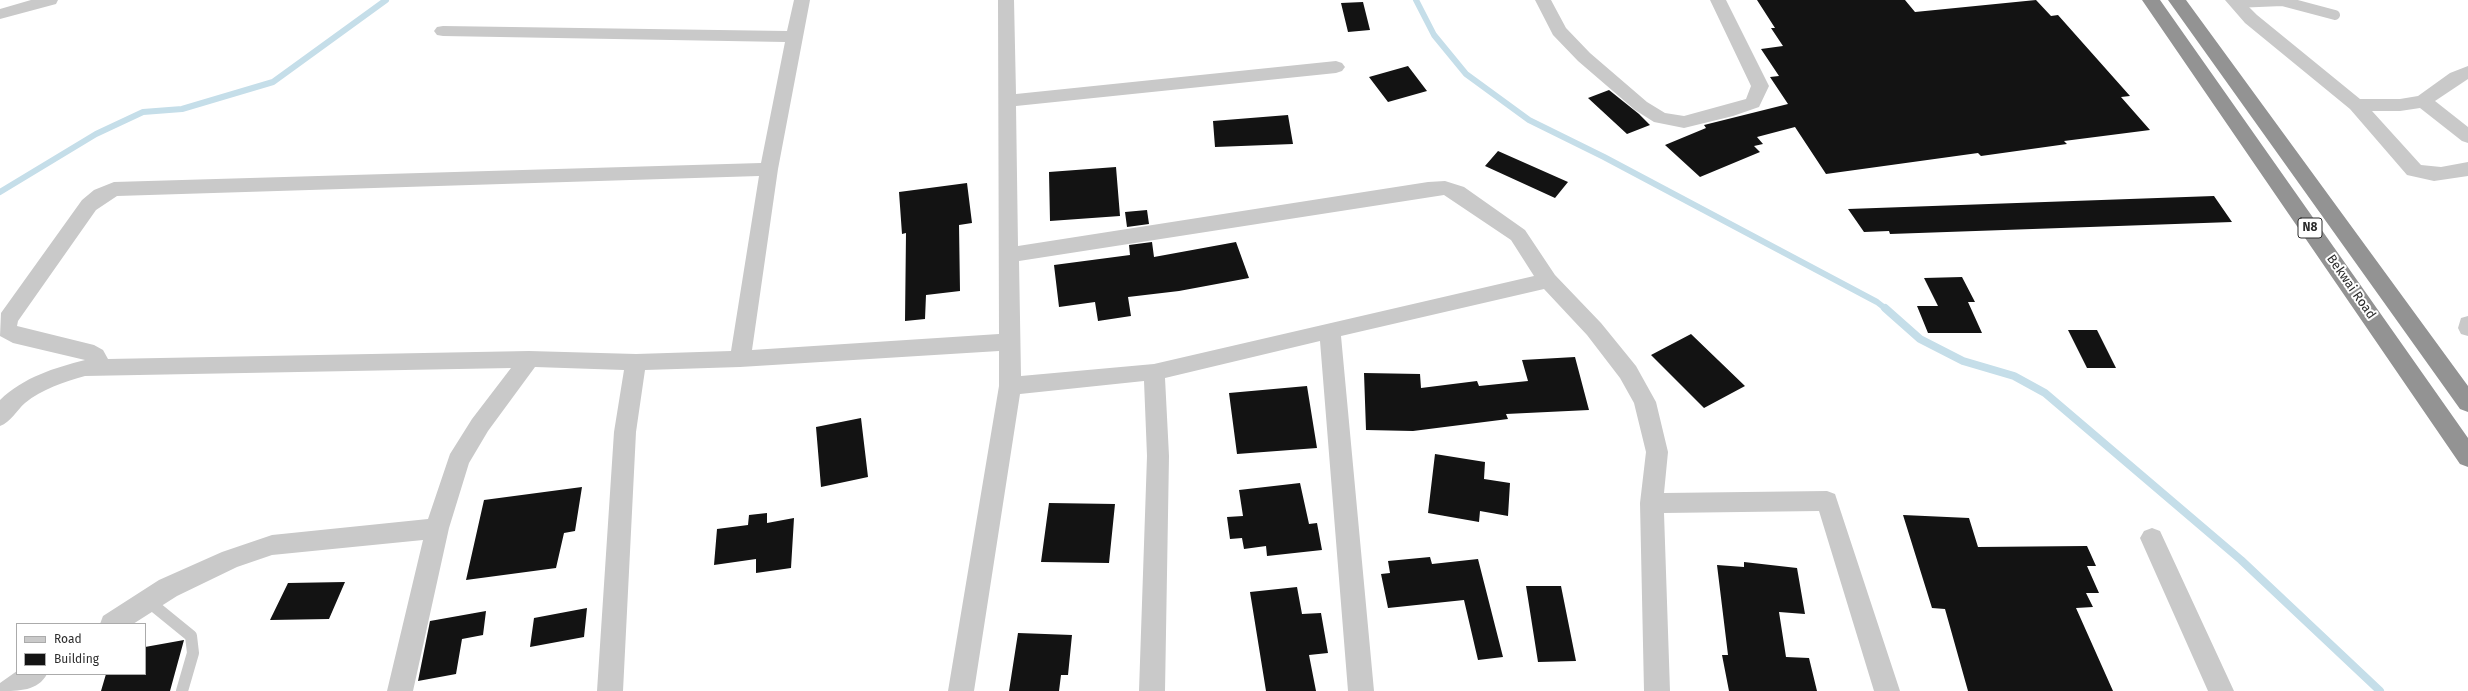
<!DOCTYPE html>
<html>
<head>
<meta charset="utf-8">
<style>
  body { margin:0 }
  #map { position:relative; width:2468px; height:691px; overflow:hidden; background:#fff; font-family:"Fira Sans",sans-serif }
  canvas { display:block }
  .legend { position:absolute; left:16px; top:623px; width:130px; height:52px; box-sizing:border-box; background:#fff; border:1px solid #ababab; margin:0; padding:5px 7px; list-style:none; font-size:12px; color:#2c2c2c }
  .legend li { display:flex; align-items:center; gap:8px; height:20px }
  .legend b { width:20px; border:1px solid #ababab }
</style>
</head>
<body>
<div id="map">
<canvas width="2468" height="691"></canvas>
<ul class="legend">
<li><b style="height:5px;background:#c9c9c9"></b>Road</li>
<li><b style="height:11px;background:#131313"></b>Building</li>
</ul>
</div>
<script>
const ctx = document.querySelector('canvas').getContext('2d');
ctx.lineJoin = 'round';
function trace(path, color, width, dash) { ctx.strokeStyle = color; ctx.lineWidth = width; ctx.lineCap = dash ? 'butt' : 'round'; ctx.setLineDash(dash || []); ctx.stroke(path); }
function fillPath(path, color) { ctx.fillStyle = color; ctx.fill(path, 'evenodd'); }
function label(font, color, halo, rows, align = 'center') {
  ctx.font = font + ' "Fira Sans",sans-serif'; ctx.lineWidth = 4; ctx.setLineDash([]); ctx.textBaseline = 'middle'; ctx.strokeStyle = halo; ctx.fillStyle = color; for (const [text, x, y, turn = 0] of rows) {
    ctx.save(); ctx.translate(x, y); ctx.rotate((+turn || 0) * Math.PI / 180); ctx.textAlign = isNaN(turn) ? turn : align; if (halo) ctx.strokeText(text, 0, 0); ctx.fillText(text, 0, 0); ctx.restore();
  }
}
const streamFar1 = new Path2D(`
  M1416 0 1434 35 1466 74 1529 120 1604 157 1877 302 1886 309
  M0 192 96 134 143 112 182 109 273 82 386 0`);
const stream = new Path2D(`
  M1885 308 1920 339 1963 361 2014 376 2045 393 2241 560 2380 691`);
const building = new Path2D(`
  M1757 0H1905L1915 12 2036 0 2051 16 2058 15 2130 96 2121 97 2150 130 2064 141 2067 144 1981 156 1978 153 1826 174 1795 127 1757 137 1763 144 1754 146 1760 152 1700 177 1665 145 1706 128 1704 125 1788 104 1770 77 1779 76 1761 49 1783 46 1771 28H1775Z
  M1363 2 1370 30 1348 32 1341 3Z
  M1408 66 1427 91 1388 102 1369 77Z
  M1609 90 1639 114 1650 125 1627 134 1588 98Z
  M1288 115 1293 144 1215 147 1213 121Z
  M1498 151 1568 182 1555 198 1485 166Z
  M1116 167 1120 216 1050 221 1049 172Z
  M967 183 972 223 959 225 960 291 926 295 925 319 905 321 906 233 902 234 899 192Z
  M2214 196 2232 222 1890 234 1889 231 1864 232 1848 209Z
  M1147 210 1149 224 1127 227 1125 212Z
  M1152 242 1154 257 1236 242 1249 278 1179 291 1128 297 1131 316 1098 321 1095 302 1059 307 1054 265 1130 255 1129 245Z
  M1962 277 1975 302H1968L1982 333H1928L1917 306H1938L1924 278Z
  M2068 330H2097L2116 368H2087Z
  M1691 334 1745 386 1704 408 1651 355Z
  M1575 357 1589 410 1506 414 1508 419 1413 431 1366 430 1364 373 1420 374 1421 388 1477 381 1479 386 1528 381 1522 360Z
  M1307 386 1317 448 1237 454 1229 393Z
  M861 418 868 477 821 487 816 427Z
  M1435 454 1485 462 1484 479 1510 483 1508 516 1480 511 1479 522 1428 513Z
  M1300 483 1309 524 1317 523 1322 550 1267 556 1266 546 1244 549 1242 538 1230 539 1227 517 1243 516 1239 490Z
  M582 487 575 531 564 533 556 568 466 580 484 500Z
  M1049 503 1115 504 1109 563 1041 562Z
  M767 513V523L794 518 791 568 756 573V559L714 565 717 529 748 525 749 515Z
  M1903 515 1969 518 1978 547 2087 546 2096 566H2087L2099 593H2086L2093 607 2076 608 2113 691H1968L1945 609 1932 608Z
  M1430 557 1432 564 1478 559 1503 657 1478 660 1464 600 1388 608 1381 574 1390 573 1388 561Z
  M1744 562 1797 568 1805 614 1779 612 1786 657 1809 658 1817 691H1729L1722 655H1728L1717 565 1744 567Z
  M345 582 329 619 270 620 288 583Z
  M1526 586H1561L1576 661 1538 662Z
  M1297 587 1302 614 1321 613 1328 653 1309 655 1316 691H1266L1250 592Z
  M587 608 584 637 530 647 534 618Z
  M486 611 483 635 462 639 456 674 418 681 430 621Z
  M1018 633 1072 635 1068 675H1061L1059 691H1009Z
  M184 640 170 691H101L106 674H145V647Z`);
const laneFar1 = new Path2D(`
  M2235 3 2282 1 2335 15`);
const lane = new Path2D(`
  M148 601 191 636 193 653 182 691`);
const street = new Path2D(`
  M31 0H58L56 4 0 19V9Z
  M794 0H810L778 169 752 350 999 334 998 0H1014L1016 94 1336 61 1342 63 1345 67 1342 71 1336 73 1016 106 1018 246 1428 182 1445 181 1464 187 1525 230 1555 275 1601 323 1636 366 1656 402 1668 452 1664 493 1827 491 1835 494 1900 691H1874L1819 511 1664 513 1670 691H1644L1640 503 1646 452 1634 403 1620 378 1587 335 1544 289 1341 336 1374 691H1348L1320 341 1165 378 1169 456 1165 691H1139L1147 456 1144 381 1020 394 974 691H948L999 386V351L740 367 645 370 636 432 623 691H597L614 432 624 370 535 367 488 431 469 463 449 528 413 691H387L423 540 272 555 237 567 177 596 133 624H100L103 616 159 580 222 552 272 535 428 519 450 454 472 419 511 368 85 376C64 382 42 389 25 403 16 411 11 422 0 426V400C24 377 54 368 85 360L13 343 0 336 1 313 82 200 94 190 114 182 761 163 785 42 443 36 437 35 434 31 437 27 443 26 787 31ZM759 176 731 351 636 354 529 351 108 359 103 350 94 345 17 326 18 321 96 210 117 196ZM1444 195 1511 240 1534 276 1154 364 1021 376 1019 261Z
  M1535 0H1551L1566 28 1590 53 1647 102 1665 113 1684 116 1746 99 1751 86 1710 0H1726L1769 86 1759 107 1733 116 1684 128 1654 122 1635 110 1578 61 1553 35Z
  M2225 0H2242L2257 15 2360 99H2400L2418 96 2450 73 2468 66V79L2435 101 2468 127V143L2462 141 2420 108 2400 111H2372L2421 165 2441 167 2468 162V176L2434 181 2407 175 2350 109 2245 23Z
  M2468 316V336L2461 334 2458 328 2461 318Z
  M2152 528 2160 531 2234 691H2208L2140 538 2144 531Z
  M17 671V674H47C38 691 19 691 0 691V683Z`);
const highway = new Path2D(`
  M2142 0H2160L2468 438V467L2460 464Z
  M2168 0H2186L2468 386V412L2460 409Z`);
const shields = [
  [2310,228,24]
];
const shieldNames = [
  ["N8",2310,228]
];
const streetNames = [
  ["Bekwai Road",2351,287,55]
];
trace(streamFar1, '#c5dee9', 6);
trace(stream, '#c5dee9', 8);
fillPath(building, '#131313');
trace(laneFar1, '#c9c9c9', 10);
trace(lane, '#c9c9c9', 12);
fillPath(street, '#c9c9c9');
fillPath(highway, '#939393');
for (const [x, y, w] of shields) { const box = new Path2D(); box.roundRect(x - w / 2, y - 10, w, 20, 3); ctx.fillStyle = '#fff'; ctx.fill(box); trace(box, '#2c2c2c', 1); }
label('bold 12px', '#2c2c2c', null, shieldNames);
label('13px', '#2c2c2c', '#fff', streetNames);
</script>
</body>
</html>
